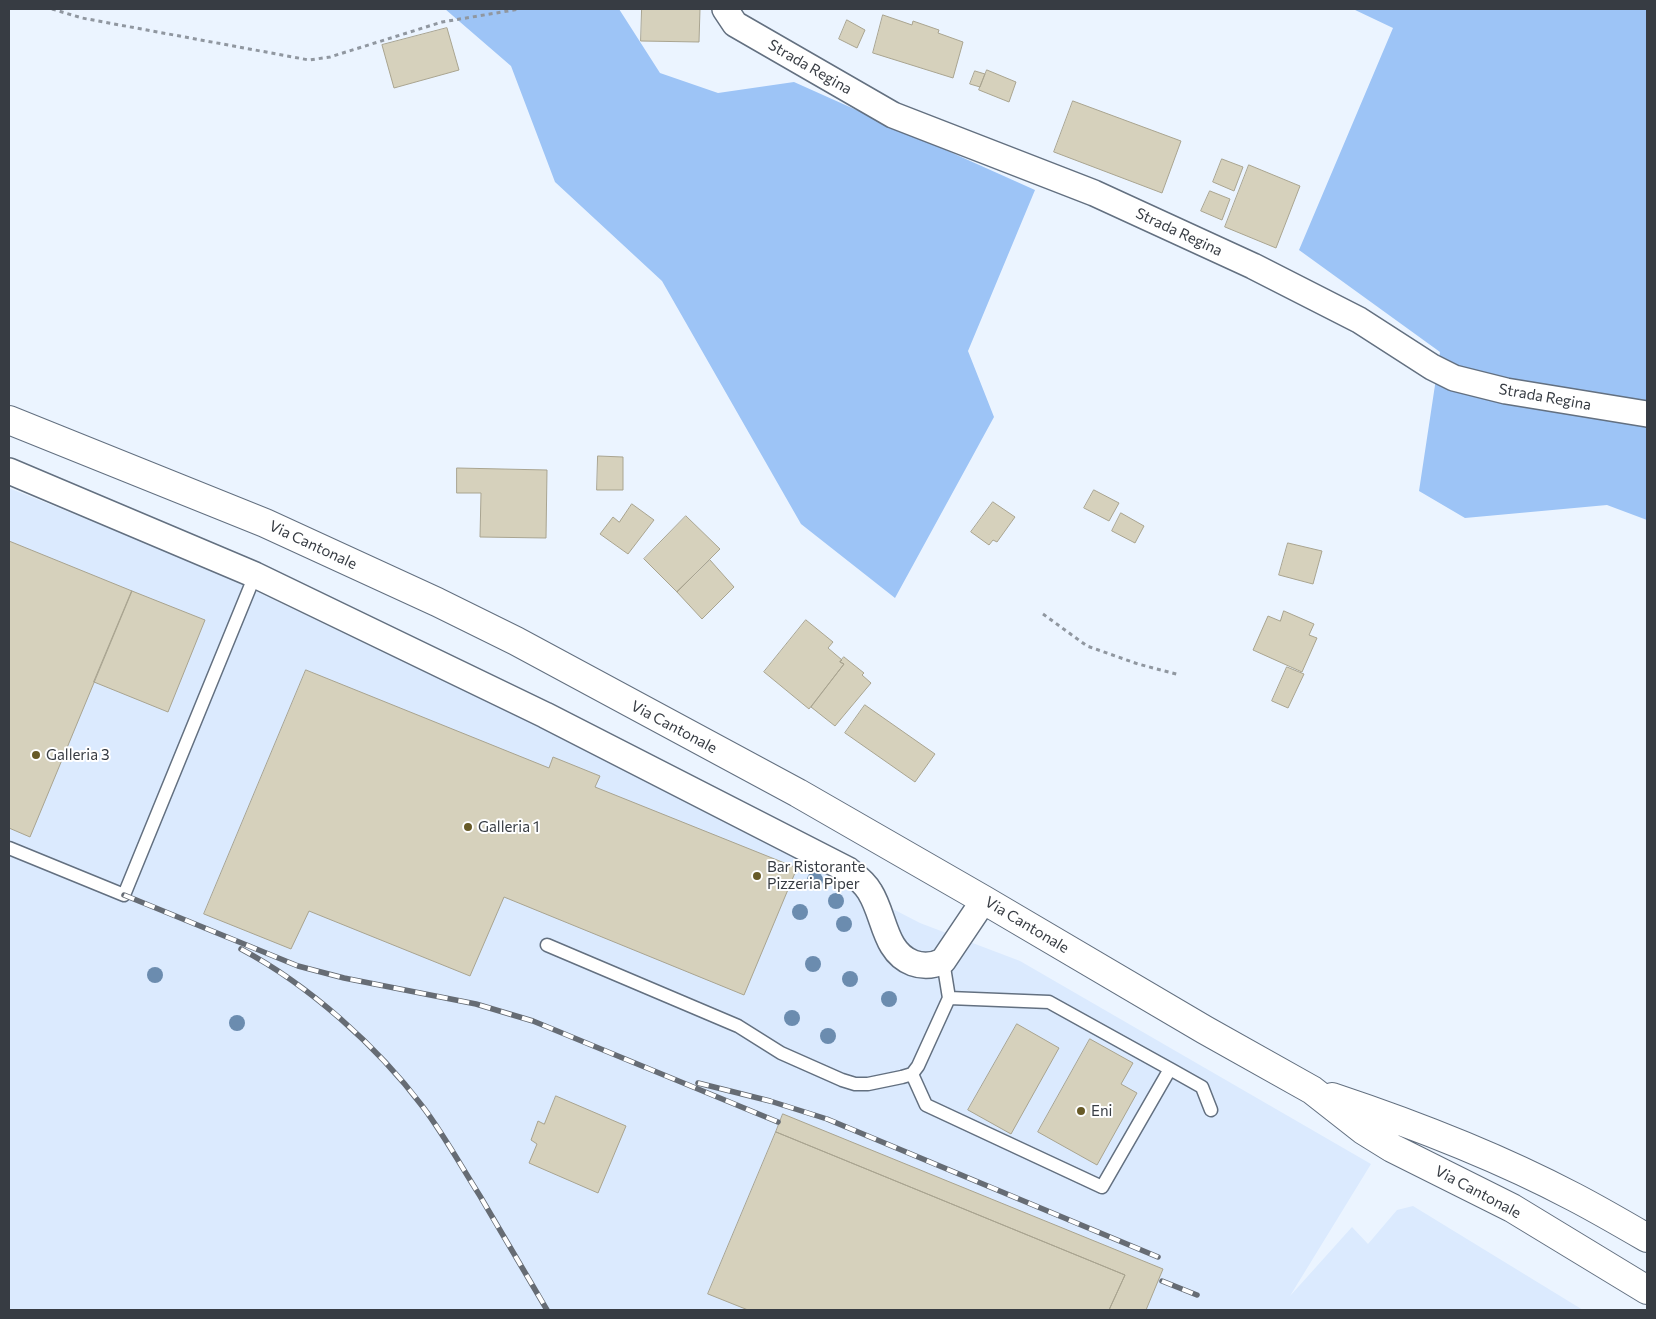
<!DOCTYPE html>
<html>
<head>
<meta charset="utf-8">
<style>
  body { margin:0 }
  #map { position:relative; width:1656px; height:1319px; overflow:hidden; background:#ebf4ff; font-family:Commissioner,sans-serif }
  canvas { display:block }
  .frame { position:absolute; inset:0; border:10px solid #373c43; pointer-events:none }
</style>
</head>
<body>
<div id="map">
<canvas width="1656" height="1319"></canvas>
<div class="frame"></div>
</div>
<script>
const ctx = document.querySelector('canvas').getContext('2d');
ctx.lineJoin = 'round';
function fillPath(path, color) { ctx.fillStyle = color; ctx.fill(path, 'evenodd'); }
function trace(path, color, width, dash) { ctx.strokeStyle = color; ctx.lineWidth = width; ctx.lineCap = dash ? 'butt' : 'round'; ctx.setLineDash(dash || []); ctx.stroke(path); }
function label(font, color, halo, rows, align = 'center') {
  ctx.font = font + ' Commissioner,sans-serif'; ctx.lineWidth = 4; ctx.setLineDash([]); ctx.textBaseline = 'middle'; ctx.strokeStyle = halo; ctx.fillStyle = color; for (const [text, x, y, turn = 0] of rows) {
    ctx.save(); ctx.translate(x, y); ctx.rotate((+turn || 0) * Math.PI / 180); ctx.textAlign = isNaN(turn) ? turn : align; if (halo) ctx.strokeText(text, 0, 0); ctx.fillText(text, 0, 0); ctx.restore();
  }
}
const built = new Path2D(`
  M9 488 201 565 538 726 920 923 1020 961 1371 1164 1290 1296 1352 1227 1368 1244 1397 1210 1413 1206 1583 1310H9Z`);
const green = new Path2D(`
  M445 9H619L660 73 718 93 794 82 1035 190 968 351 994 417 895 598 801 524 662 281 555 182 511 66Z
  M1353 9H1647V520L1607 505 1465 518 1419 491 1440 352 1299 250 1393 28Z`);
const building = new Path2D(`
  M642 9H700L699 42 641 41Z
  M883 15 912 25 913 21 939 30 938 33 963 42 953 78 873 53Z
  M847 20 865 30 857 48 839 39Z
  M447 28 459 70 394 88 382 45Z
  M987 70 1016 82 1009 102 979 90Z
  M975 71 985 74 980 87 970 84Z
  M1073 101 1181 141 1162 193 1054 152Z
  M1222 159 1243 167 1234 191 1213 182Z
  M1249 165 1300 186 1276 248 1225 227Z
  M1210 191 1230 199 1222 220 1201 211Z
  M598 456 623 457V490H597Z
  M457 468 547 470 546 538 480 537 481 493H457Z
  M1094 490 1119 503 1109 521 1084 508Z
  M993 502 1015 517 997 542 993 540 989 545 971 532Z
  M632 504 654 520 628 554 600 534 613 517 619 522Z
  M1121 513 1144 526 1135 543 1112 531Z
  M686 516 720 549 677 592 644 559Z
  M9 541 132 591 30 837 9 828Z
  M1288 543 1322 551 1313 584 1279 575Z
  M710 560 734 587 702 619 677 592Z
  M132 591 205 620 168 712 94 682Z
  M1284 611 1314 624 1309 635 1317 638 1302 672 1253 650 1268 616 1280 621Z
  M806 620 833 642 828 648 842 660 840 662 844 664 809 709 764 672Z
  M844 657 864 673 862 675 871 683 835 726 811 707 844 664 840 662Z
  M1287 667 1304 674 1288 708 1272 701Z
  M306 670 549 768 553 757 600 776 595 787 797 868 744 995 504 897 470 976 309 911 291 949 204 914Z
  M865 705 935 754 915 782 845 733Z
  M1017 1024 1059 1048 1011 1134 968 1110Z
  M1090 1039 1133 1063 1121 1084 1137 1093 1097 1165 1038 1132Z
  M556 1096 626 1126 598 1193 529 1163 537 1144 531 1140 538 1121 544 1124Z
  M783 1114 1163 1269 1146 1310H1109L1125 1275 776 1132Z
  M776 1132 1125 1275 1109 1310H748L708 1294Z`);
const path = new Path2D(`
  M52 9 82 18 309 60 330 57 442 22 520 9
  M1043 614 1087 646 1138 664 1180 675`);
const service = new Path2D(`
  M9 848 124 895 255 575
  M547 945 738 1026 781 1053 842 1080 855 1084H868L902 1077 912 1074 926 1105 1102 1187 1170 1069 1049 1002 949 998
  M1170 1069 1202 1087 1211 1110
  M912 1074 918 1066 949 998 943 961`);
const minor = new Path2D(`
  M725 9 735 24 893 115 1094 193 1253 266 1359 320 1432 367 1454 378 1506 391 1647 414
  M9 471 255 575 545 715 848 870C856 876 865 883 870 892 885 916 884 952 913 963 924 967 933 966 943 961L984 900`);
const secondary = new Path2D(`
  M9 420 265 523 437 602 516 641 798 793 984 900 1205 1030 1312 1090 1363 1130 1392 1148 1512 1208 1647 1290
  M1332 1097C1413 1124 1498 1157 1574 1197 1599 1210 1623 1224 1647 1238`);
const rail = new Path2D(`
  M124 895 298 966 344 978 476 1004 533 1021 778 1122
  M241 949C309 985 377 1046 423 1107 444 1135 461 1166 480 1196 502 1234 525 1272 547 1310
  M698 1083 770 1101 827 1119 1158 1257
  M1162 1281 1197 1295`);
const trees = [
  [815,880],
  [836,901],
  [800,912],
  [844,924],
  [813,964],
  [155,975],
  [850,979],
  [889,999],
  [792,1018],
  [237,1023],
  [828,1036]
];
const markers = [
  [36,755,5,"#675a27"],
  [468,827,5,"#675a27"],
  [757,876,5,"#675a27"],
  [1081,1111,5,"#675a27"]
];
const streetNames = [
  ["Strada Regina",810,67,30],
  ["Strada Regina",1179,232,25],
  ["Strada Regina",1545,397,10],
  ["Via Cantonale",313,545,25],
  ["Via Cantonale",674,727,28],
  ["Via Cantonale",1027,925,31],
  ["Via Cantonale",1478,1192,28]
];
const poiNames = [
  ["Galleria 3",46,755],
  ["Galleria 1",478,827],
  ["Bar Ristorante",767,867],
  ["Pizzeria Piper",767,884],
  ["Eni",1091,1111]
];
fillPath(built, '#dbeafe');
fillPath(green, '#9dc4f6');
fillPath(building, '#d6d1bc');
trace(building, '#a9a490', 1);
trace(service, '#637080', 15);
trace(minor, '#637080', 28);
trace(secondary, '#637080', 30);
trace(path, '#9097a0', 3, [4, 4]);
trace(service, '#fff', 12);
trace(minor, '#fff', 25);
trace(secondary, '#fff', 28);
trace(rail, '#666c74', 5.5);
trace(rail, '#fff', 4, [11]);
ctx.fillStyle = '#6b8caf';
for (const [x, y] of trees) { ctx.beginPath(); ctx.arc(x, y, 8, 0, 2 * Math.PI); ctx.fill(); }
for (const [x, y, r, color] of markers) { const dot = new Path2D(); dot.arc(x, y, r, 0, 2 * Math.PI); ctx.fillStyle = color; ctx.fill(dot); trace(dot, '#fff', 2); }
label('15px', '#373c43', '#fff', streetNames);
label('15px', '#373c43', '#fff', poiNames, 'left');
</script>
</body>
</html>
